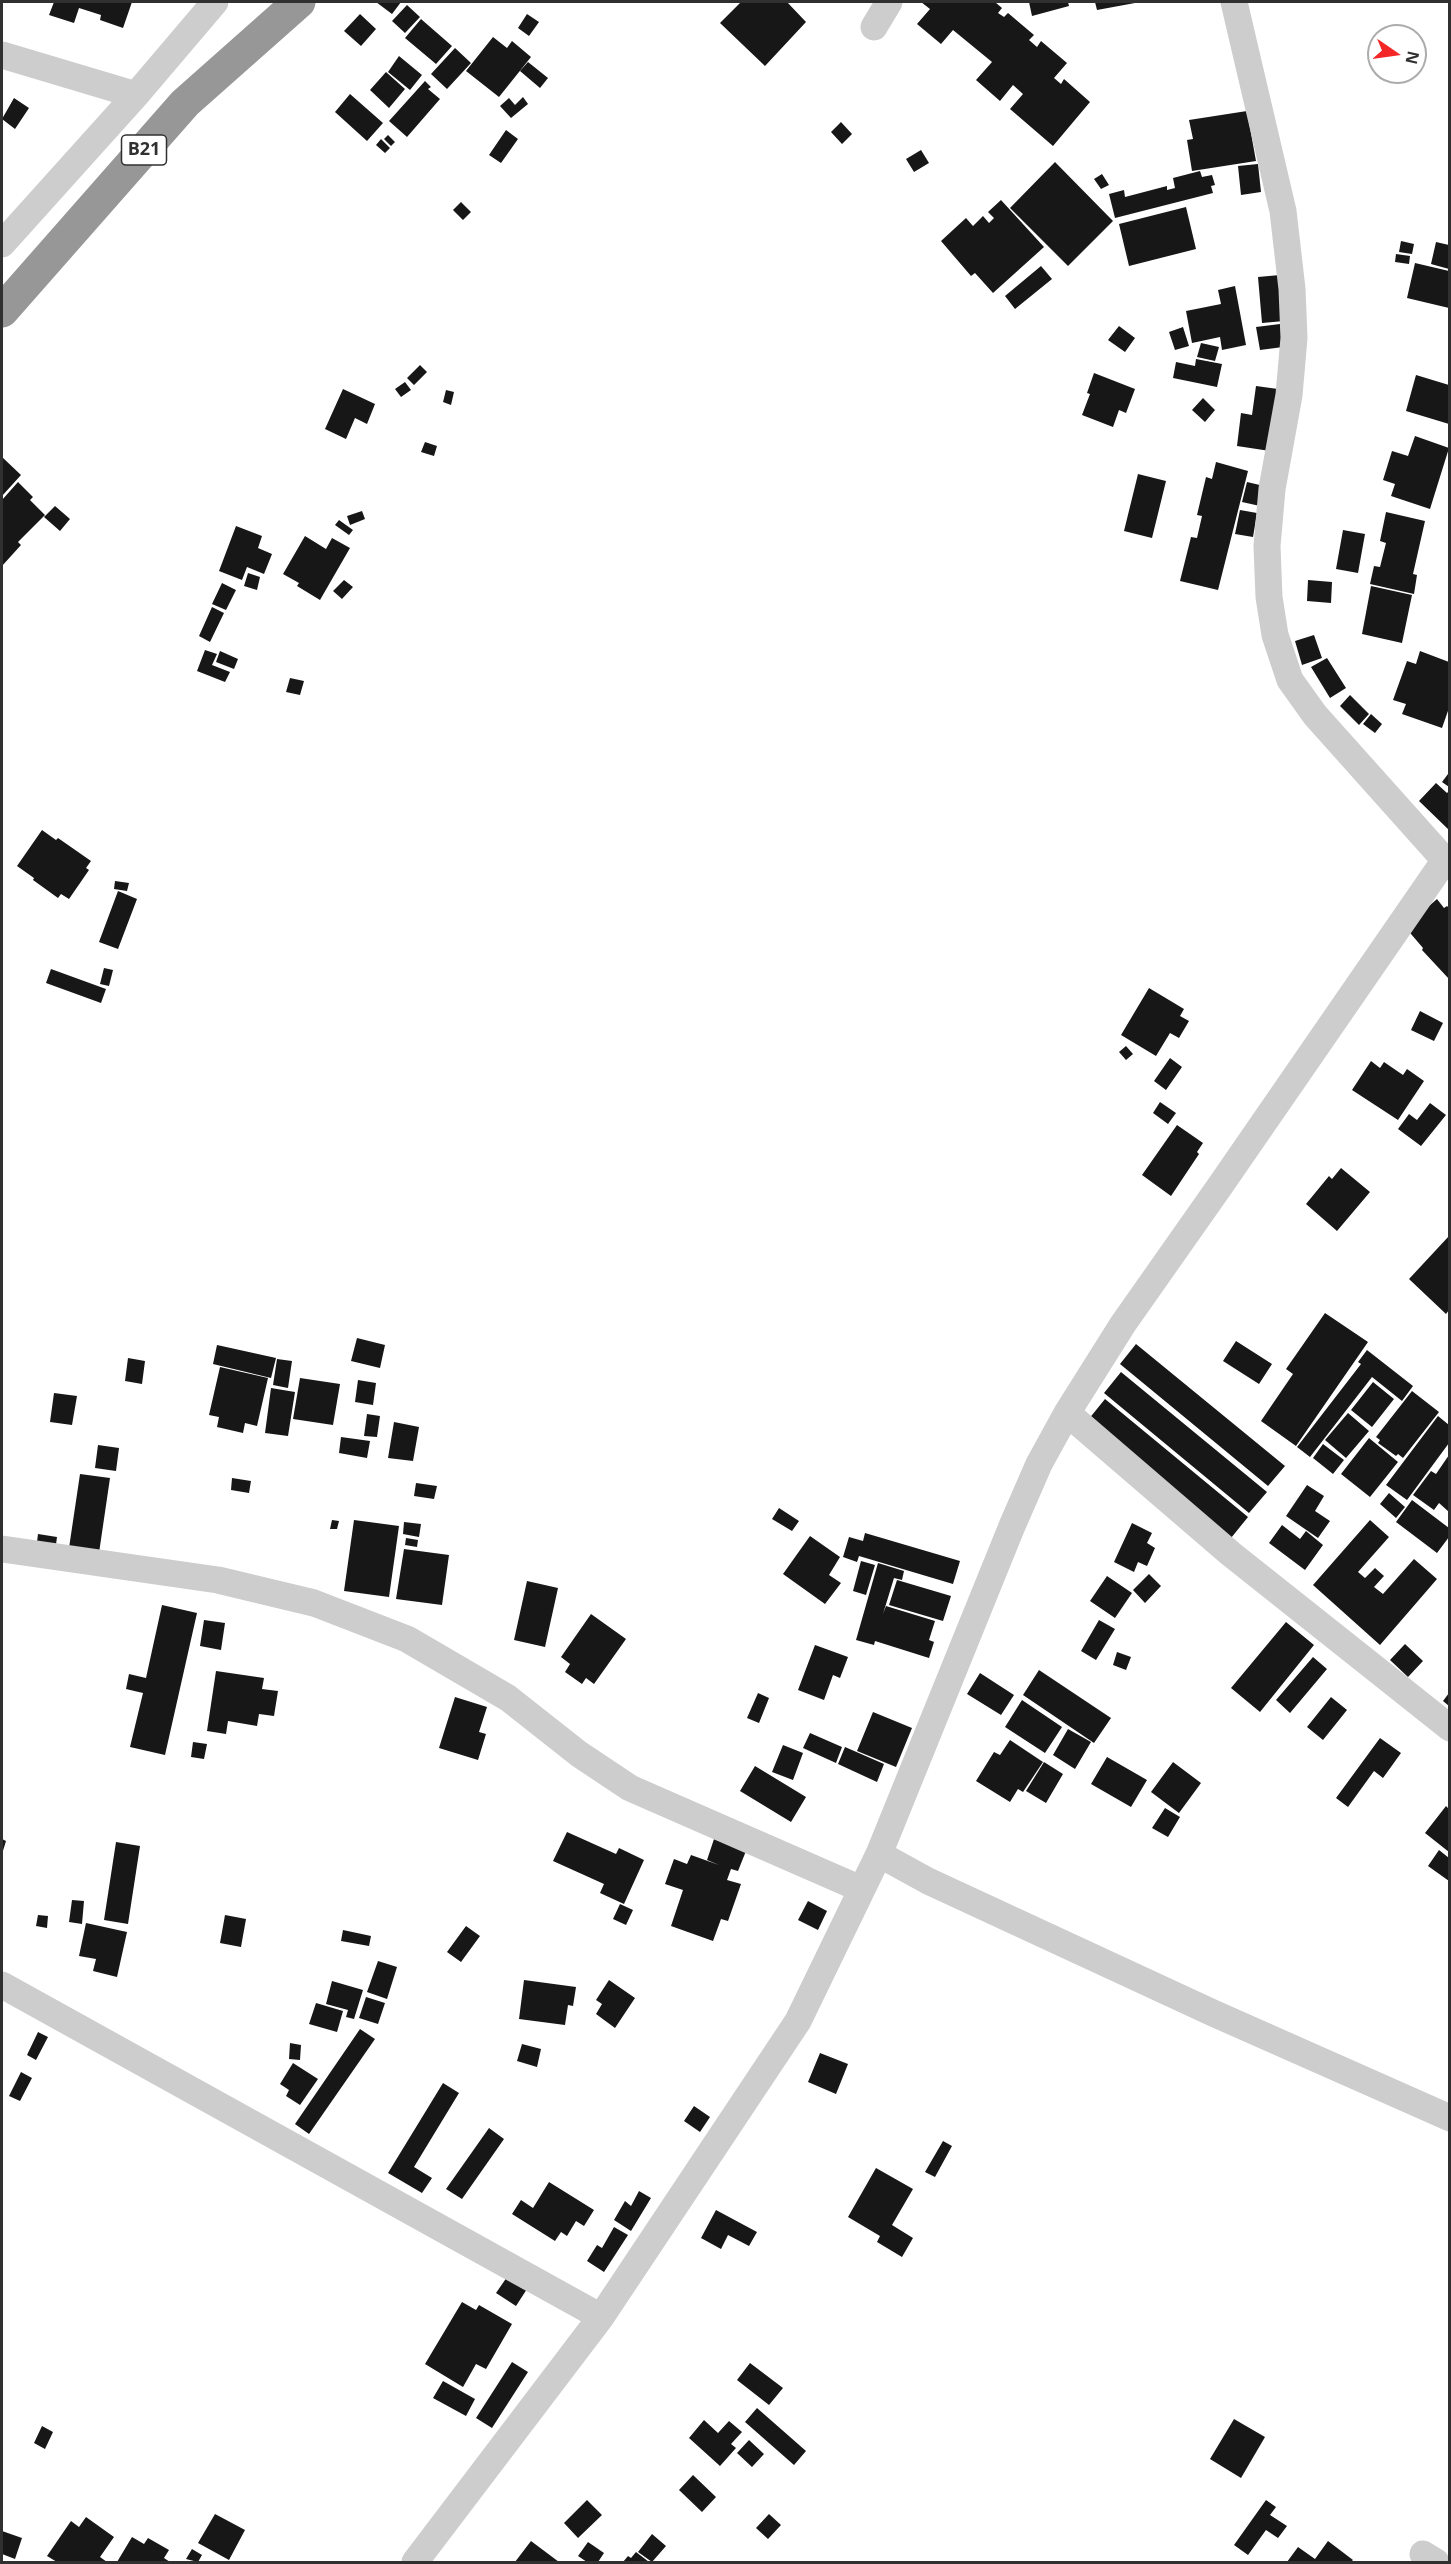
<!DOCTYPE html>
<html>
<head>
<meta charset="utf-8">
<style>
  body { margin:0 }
  #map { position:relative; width:1451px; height:2564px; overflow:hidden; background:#fff; font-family:"Open Sans",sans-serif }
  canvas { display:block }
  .frame { position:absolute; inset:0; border:3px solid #303030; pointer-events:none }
  .north { position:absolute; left:1367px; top:24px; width:60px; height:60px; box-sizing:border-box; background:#fff; border:2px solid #acacac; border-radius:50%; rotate:103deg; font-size:16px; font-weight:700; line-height:24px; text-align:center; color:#303030 }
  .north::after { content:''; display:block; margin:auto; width:21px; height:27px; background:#f32726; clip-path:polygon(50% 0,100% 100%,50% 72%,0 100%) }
</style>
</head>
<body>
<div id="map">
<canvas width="1451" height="2564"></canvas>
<div class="frame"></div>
<div class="north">N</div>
</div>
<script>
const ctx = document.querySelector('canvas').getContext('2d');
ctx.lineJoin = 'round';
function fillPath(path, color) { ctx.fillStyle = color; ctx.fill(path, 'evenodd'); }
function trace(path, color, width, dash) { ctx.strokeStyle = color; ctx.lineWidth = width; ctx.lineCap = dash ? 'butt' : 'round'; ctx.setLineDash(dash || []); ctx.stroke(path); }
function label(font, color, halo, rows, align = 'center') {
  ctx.font = font + ' "Open Sans",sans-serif'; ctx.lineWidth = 6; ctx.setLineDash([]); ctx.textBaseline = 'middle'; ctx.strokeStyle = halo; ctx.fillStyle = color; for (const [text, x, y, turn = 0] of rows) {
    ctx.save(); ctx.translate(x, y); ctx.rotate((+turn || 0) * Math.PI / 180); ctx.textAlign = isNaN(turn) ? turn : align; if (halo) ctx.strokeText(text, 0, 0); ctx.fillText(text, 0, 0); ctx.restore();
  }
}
const building = new Path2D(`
  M54 2H132L123 28 100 20 101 15 79 8 74 23 49 15Z
  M376 2H401L392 14Z
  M739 2H787L806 22 765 66 720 23 740 3Z
  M921 2H995L1002 8 998 13 1004 17 1008 13 1034 35 1029 40 1037 47 1041 41 1067 63 1054 78 1061 84 1064 79 1090 102 1053 146 1010 109 1023 94 1013 85 1000 101 976 80 992 62 953 30 941 44 917 24 930 9Z
  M1029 2H1068L1069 6 1032 16Z
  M1095 2H1135V3L1097 10Z
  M407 5 420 17 405 33 392 21Z
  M360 14 376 29 361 46 344 31Z
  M527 14 539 22 529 36 518 28Z
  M421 19 452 46 436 64 405 38Z
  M493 37 507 48 512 41 531 57 499 97 466 71Z
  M455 48 471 63 447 89 431 74Z
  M399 56 422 75 410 90 388 72Z
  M528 62 548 78 540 88 520 71Z
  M386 72 405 89 389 108 370 90Z
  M425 81 431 87 428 89 440 99 407 137 389 121Z
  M350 94 383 123 367 141 335 112Z
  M523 97 528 104 511 118 500 106 509 98 515 105Z
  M14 98 29 108 15 129 2 119Z
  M1247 111 1256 161 1192 171 1187 140 1193 139 1189 120Z
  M841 122 852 134 842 144 831 132Z
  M506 130 518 139 501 163 489 155Z
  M388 135 395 142 391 146 384 139Z
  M381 139 390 148 385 153 376 145Z
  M921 150 929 163 914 172 906 159Z
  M1055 162 1113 221 1068 266 1010 208Z
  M1258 164 1261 192 1241 195 1238 166Z
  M1200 171 1202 177 1212 175 1215 185 1211 186 1213 193 1115 218 1109 194 1124 190 1125 197 1167 186V190L1175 188 1173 178Z
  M1102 174 1109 185 1101 189 1094 179Z
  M1001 200 1044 247 993 293 975 273 971 276 941 241 966 218 973 226 983 216 989 223 994 218 988 212Z
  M461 202 471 212 463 220 453 210Z
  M1186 207 1196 249 1129 266 1119 224Z
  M1401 241 1414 244 1412 254 1399 252Z
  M1436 242 1449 245V269L1431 264Z
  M1396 254 1410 256 1409 264 1395 262Z
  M1415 263 1449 271V308L1407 298Z
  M1041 266 1052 279 1015 309 1005 296Z
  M1280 275 1284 321 1262 323 1258 277Z
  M1235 286 1246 345 1222 350 1220 337 1192 343 1186 311 1221 304 1218 290Z
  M1280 324 1283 347 1260 350 1256 327Z
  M1119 326 1135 338 1125 352 1108 340Z
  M1183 327 1189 346 1175 350 1169 332Z
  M1201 343 1219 347 1215 361 1197 357Z
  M1196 359 1222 364 1217 387 1173 378 1176 362 1195 366Z
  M420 365 427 372 414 385 407 378Z
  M1094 373 1135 389 1126 413 1119 410 1113 427 1082 415 1090 394 1087 393Z
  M1416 375 1449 385V424L1406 411Z
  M405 382 411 390 401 397 395 389Z
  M1256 386 1278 389 1270 451 1237 446 1241 413 1252 415Z
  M343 389 375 404 367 424 355 418 346 439 325 429Z
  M446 390 454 392 451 405 443 402Z
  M1203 398 1215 410 1205 422 1192 410Z
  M1415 436 1449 448 1430 509 1391 496 1395 484 1383 480 1392 451 1408 456Z
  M425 442 437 446 434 456 421 452Z
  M2 457 21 475 2 496Z
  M1216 462 1248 471 1218 590 1180 581 1191 537 1197 538 1202 516 1197 515 1206 477 1212 479Z
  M1138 474 1166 481 1152 538 1124 531Z
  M18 482 33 497 30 500 45 515 18 542 21 545 2 566V500Z
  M1247 482 1264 486 1260 506 1242 502Z
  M55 506 70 519 60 531 44 517Z
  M1240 510 1257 513 1253 537 1235 534Z
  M362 511 365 519 350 525 347 516Z
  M1386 512 1425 521 1413 574 1417 575 1414 594 1370 584 1374 566 1380 567 1386 543 1380 541Z
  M339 520 353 530 349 535 335 525Z
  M236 526 262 536 258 548 272 554 264 574 247 567 242 580 219 571Z
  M1343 530 1365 534 1358 573 1336 569Z
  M305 536 326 549 332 538 350 548 320 600 297 586 299 583 283 574Z
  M248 573 260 577 257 590 244 586Z
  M344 580 353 587 342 599 333 591Z
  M1308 580 1332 582 1331 603 1307 601Z
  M222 583 236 590 226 610 212 604Z
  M1371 586 1412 595 1402 643 1362 634Z
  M212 607 224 613 210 642 199 636Z
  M1314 635 1322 658 1302 665 1295 641Z
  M205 650 217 654 212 665 230 672 225 682 197 671Z
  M220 651 238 659 234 669 216 662Z
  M1420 651 1449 662V708L1442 728 1402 714 1406 704 1393 700 1407 661 1416 664Z
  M1327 658 1346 688 1330 698 1311 667Z
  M290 678 304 681 300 695 286 692Z
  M1350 695 1369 714 1359 725 1340 706Z
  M1371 714 1382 724 1375 733 1363 724Z
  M1448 774 1449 775V787L1442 782Z
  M1436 783 1447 793 1449 791V830L1419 801Z
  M42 830 56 840 58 838 91 861 86 868 89 870 69 899 61 894 58 898 33 880 34 878 17 866Z
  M115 881 129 883 127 891 114 889Z
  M118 891 137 899 118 949 99 942Z
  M1437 899 1444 908 1447 906 1449 908V979L1422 950 1423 948 1405 927Z
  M104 968 113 970 109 986 100 984Z
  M51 969 106 989 101 1003 46 983Z
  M1149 988 1184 1009 1180 1016 1189 1021 1179 1038 1170 1033 1156 1056 1121 1035Z
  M1420 1011 1443 1023 1434 1041 1411 1030Z
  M1126 1046 1133 1054 1126 1060 1119 1052Z
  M1170 1058 1182 1067 1166 1090 1154 1081Z
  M1371 1061 1380 1068 1384 1062 1403 1075 1407 1069 1424 1081 1398 1120 1352 1090Z
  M1160 1102 1176 1113 1168 1124 1153 1113Z
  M1430 1103 1446 1115 1421 1146 1398 1129 1409 1114 1417 1120Z
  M1177 1125 1203 1143 1197 1152 1199 1154 1171 1196 1142 1175Z
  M1341 1168 1370 1192 1337 1231 1306 1204 1329 1176 1332 1179Z
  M1449 1236V1310L1446 1314 1409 1279Z
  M1325 1313 1368 1342 1296 1446 1261 1421 1293 1374 1286 1369Z
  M357 1338 385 1345 380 1368 351 1361Z
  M1236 1341 1272 1364 1259 1384 1223 1361Z
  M1136 1344 1285 1466 1268 1486 1120 1364Z
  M217 1345 276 1358 271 1378 213 1364Z
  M1367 1350 1413 1386 1402 1401 1372 1377 1310 1457 1297 1447 1361 1364 1358 1362Z
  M128 1358 145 1361 142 1384 125 1381Z
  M277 1359 292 1361 288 1388 273 1385Z
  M220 1367 268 1378 257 1426 245 1423 243 1433 217 1427 219 1417 209 1415Z
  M1121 1372 1267 1492 1249 1513 1104 1393Z
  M300 1378 340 1384 333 1425 293 1419Z
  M358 1380 376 1383 373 1405 355 1402Z
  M1373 1382 1394 1399 1372 1427 1351 1410Z
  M271 1388 295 1392 288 1436 265 1433Z
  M1412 1391 1439 1412 1403 1458 1398 1454 1396 1456 1378 1443 1380 1440 1376 1437Z
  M54 1393 77 1396 72 1425 50 1422Z
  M1105 1399 1248 1517 1231 1538 1088 1420Z
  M1348 1413 1369 1431 1346 1458 1325 1440Z
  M367 1414 380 1416 377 1437 364 1436Z
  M1438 1416 1449 1425V1443L1407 1500 1386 1485Z
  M394 1422 419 1427 413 1461 388 1458Z
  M341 1437 370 1441 367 1458 339 1453Z
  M1369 1438 1398 1462 1370 1497 1341 1474Z
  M1323 1444 1344 1460 1333 1474 1313 1458Z
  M98 1445 119 1448 116 1471 95 1468Z
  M1449 1455V1512L1439 1503 1434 1510 1413 1495 1431 1471 1436 1474Z
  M80 1474 110 1478 99 1553 69 1548Z
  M232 1478 251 1481 249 1493 231 1490Z
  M416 1483 437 1486 434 1499 414 1496Z
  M1307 1485 1324 1496 1315 1511 1330 1521 1318 1538 1286 1516Z
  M1389 1493 1405 1507 1396 1518 1380 1504Z
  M1412 1500 1449 1528V1537L1437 1553 1396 1522Z
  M779 1508 799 1521 792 1531 772 1519Z
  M332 1520 339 1521 337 1529H330Z
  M354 1520 399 1526 389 1597 344 1591Z
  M1370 1520 1389 1537 1358 1572 1365 1578 1375 1568 1384 1576 1374 1587 1383 1594 1414 1559 1437 1579 1380 1645 1313 1585Z
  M404 1522 421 1524 419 1537 403 1534Z
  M1132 1523 1152 1533 1147 1543 1155 1548 1147 1566 1138 1562 1134 1572 1114 1562Z
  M1282 1525 1300 1539 1306 1531 1323 1545 1305 1570 1269 1543Z
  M865 1533 960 1561 953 1584 859 1556 857 1562 843 1557 849 1537 863 1541Z
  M38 1534 57 1537 55 1552 36 1550Z
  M810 1536 840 1557 829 1575 841 1583 825 1604 783 1574Z
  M406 1538 418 1540 417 1547 405 1545Z
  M404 1549 449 1555 442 1605 396 1599Z
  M861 1561 875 1565 866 1595 853 1591Z
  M878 1563 904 1571 902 1580 894 1578 883 1614 886 1606 935 1621 929 1640 934 1642 929 1658 875 1641 874 1645 856 1640Z
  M1149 1574 1161 1586 1145 1603 1133 1590Z
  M1107 1576 1132 1593 1115 1618 1090 1601Z
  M897 1580 951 1596 943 1621 889 1605Z
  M527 1581 558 1588 545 1647 514 1640Z
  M162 1605 197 1613 165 1755 130 1747 143 1693 126 1689 129 1674 146 1678Z
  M591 1614 626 1639 594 1684 586 1678 582 1684 565 1672 570 1664 561 1657Z
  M204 1620 225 1623 221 1650 200 1646Z
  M1099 1620 1115 1629 1096 1660 1081 1651Z
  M1286 1622 1314 1645 1260 1712 1231 1688Z
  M1405 1644 1423 1661 1408 1677 1390 1660Z
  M815 1645 848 1657 840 1678 833 1675 824 1700 798 1690Z
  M1117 1652 1131 1657 1126 1670 1113 1665Z
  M1313 1657 1327 1669 1290 1713 1276 1700Z
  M1039 1670 1111 1718 1094 1743 1023 1695Z
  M216 1671 264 1678 262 1689 278 1691 274 1716 259 1714 257 1726 228 1721 226 1734 207 1731Z
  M980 1673 1014 1695 1001 1715 967 1694Z
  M758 1693 769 1698 759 1723 747 1718Z
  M1449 1693V1706L1443 1701Z
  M455 1697 487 1707 479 1732 486 1734 478 1760 439 1748Z
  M1331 1697 1347 1710 1323 1740 1307 1727Z
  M1022 1700 1062 1727 1045 1753 1005 1727Z
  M873 1712 912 1728 896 1767 857 1751Z
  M1068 1729 1091 1742 1075 1769 1053 1755Z
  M810 1733 842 1747 836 1763 803 1748Z
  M1380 1738 1401 1753 1383 1778 1374 1771 1348 1807 1336 1798Z
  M1010 1740 1043 1762 1023 1792 1018 1789 1010 1802 976 1781 994 1752 1000 1755Z
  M193 1742 207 1744 204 1759 191 1757Z
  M783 1745 803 1753 793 1780 772 1772Z
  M845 1747 884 1764 877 1782 838 1764Z
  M1107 1757 1147 1780 1131 1807 1091 1784Z
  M1044 1762 1063 1774 1046 1803 1026 1791Z
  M1173 1762 1201 1783 1179 1813 1151 1792Z
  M755 1766 806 1797 791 1822 740 1791Z
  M1446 1806 1449 1809V1852L1425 1833Z
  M1165 1808 1180 1817 1168 1837 1152 1828Z
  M567 1832 616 1854 619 1848 644 1860 624 1904 600 1893 604 1884 553 1861Z
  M2 1839 6 1841 2 1854Z
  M714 1839 746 1851 738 1871 731 1869 727 1880 741 1884 728 1921 721 1919 713 1941 671 1926 683 1890 665 1884 674 1859 687 1864 691 1855 719 1865 707 1860Z
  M116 1842 140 1846 128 1924 104 1920Z
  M1439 1850 1449 1858V1881L1428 1866Z
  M72 1900 84 1901 82 1924 69 1922Z
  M808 1901 827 1911 818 1930 798 1920Z
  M620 1904 633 1910 626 1925 613 1919Z
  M38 1915 48 1916 47 1928 36 1926Z
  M225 1915 246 1919 241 1947 220 1943Z
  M86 1923 127 1932 117 1977 93 1971 96 1959 79 1956Z
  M466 1926 480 1936 461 1962 447 1952Z
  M343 1930 371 1936 369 1946 341 1941Z
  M378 1961 397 1967 387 1999 367 1992Z
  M524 1980 576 1987 573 2006 568 2005 565 2025 519 2019Z
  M609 1980 635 1998 615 2028 596 2014 602 2004 596 2000Z
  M332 1981 363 1990 354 2019 346 2017 348 2010 326 2004Z
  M366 1997 385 2003 378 2024 359 2018Z
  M316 2003 343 2011 337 2032 309 2024Z
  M360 2029 375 2039 309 2134 295 2124Z
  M38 2032 48 2037 36 2060 27 2055Z
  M290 2043 301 2045 300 2060 289 2059Z
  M522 2044 541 2049 537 2067 517 2061Z
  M820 2053 848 2064 836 2094 808 2082Z
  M293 2063 318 2079 300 2105 286 2096 289 2090 280 2084Z
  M21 2072 32 2078 20 2101 9 2096Z
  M443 2083 459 2093 414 2167 432 2178 422 2193 388 2173Z
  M694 2106 710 2117 700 2132 684 2121Z
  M489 2128 504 2139 462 2199 446 2189Z
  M943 2141 952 2146 935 2177 925 2172Z
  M876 2168 913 2189 892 2225 913 2238 902 2257 877 2242 880 2236 848 2217Z
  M549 2182 594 2210 584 2226 576 2221 567 2236 561 2232 555 2241 512 2214 521 2200 533 2208Z
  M639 2191 651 2198 631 2231 614 2220 625 2201 631 2206Z
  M716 2210 757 2232 749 2246 728 2235 721 2249 701 2238Z
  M614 2227 628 2235 604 2272 587 2261 597 2245 602 2248Z
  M507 2277 527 2289 516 2306 496 2293Z
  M462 2302 476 2310 479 2305 512 2324 486 2369 476 2364 463 2387 425 2364Z
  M512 2362 528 2372 492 2428 476 2418Z
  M750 2363 783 2388 769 2405 737 2380Z
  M443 2381 475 2399 466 2416 433 2398Z
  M757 2408 806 2451 794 2465 745 2422Z
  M1234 2419 1265 2437 1241 2478 1210 2459Z
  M704 2420 718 2433 729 2421 742 2432 731 2444 736 2448 720 2466 689 2438Z
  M42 2426 53 2432 45 2449 34 2443Z
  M749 2440 764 2454 752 2467 737 2453Z
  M693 2475 716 2497 702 2512 679 2490Z
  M587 2500 602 2515 578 2538 564 2523Z
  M1266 2500 1276 2507 1270 2515 1287 2526 1278 2538 1266 2530 1248 2555 1234 2545Z
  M215 2514 245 2530 229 2560 198 2543Z
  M769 2514 781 2525 768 2539 756 2528Z
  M86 2517 114 2537 100 2557 107 2562H57L47 2556 71 2521 79 2527Z
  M2 2531 22 2538 15 2559 2 2554Z
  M652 2534 666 2546 652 2562 638 2552Z
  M132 2537 144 2544 148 2538 169 2550 164 2558 170 2562H117Z
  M531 2541 559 2562H515Z
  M1328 2541 1353 2560 1351 2562H1287L1298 2547 1315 2559Z
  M588 2542 604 2553 598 2562H587L578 2556Z
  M192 2549 202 2555 198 2562 186 2559Z
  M636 2552 649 2562H623L628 2556 631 2558Z`);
const minor = new Path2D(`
  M1234 2 1283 211 1292 289 1294 338 1289 395 1272 489 1267 546 1269 597 1275 635 1290 680 1315 715 1450 866
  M874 27 889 2
  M2 55 136 95
  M2 244 136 95 215 2
  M1067 1413 1231 1554 1450 1728
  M2 1549 218 1580 314 1603 407 1639 508 1698 579 1754 630 1788 861 1889
  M879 1854 928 1881 1213 2013 1450 2118
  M2 1985 601 2317
  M1423 2554 1436 2562
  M415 2562 601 2317 798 2021 879 1854 1012 1526 1039 1464 1067 1413 1123 1324 1220 1186 1445 860`);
const highway = new Path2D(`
  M2 311 185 103 299 2`);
const shields = [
  [144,150,45]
];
const shieldNames = [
  ["B21",144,150]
];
fillPath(building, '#171717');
trace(minor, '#cdcdcd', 27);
trace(highway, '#979797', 33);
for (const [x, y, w] of shields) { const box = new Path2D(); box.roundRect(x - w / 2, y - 15, w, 30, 4.5); ctx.fillStyle = '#fff'; ctx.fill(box); trace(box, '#303030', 1.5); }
label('bold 18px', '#303030', null, shieldNames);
</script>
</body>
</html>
